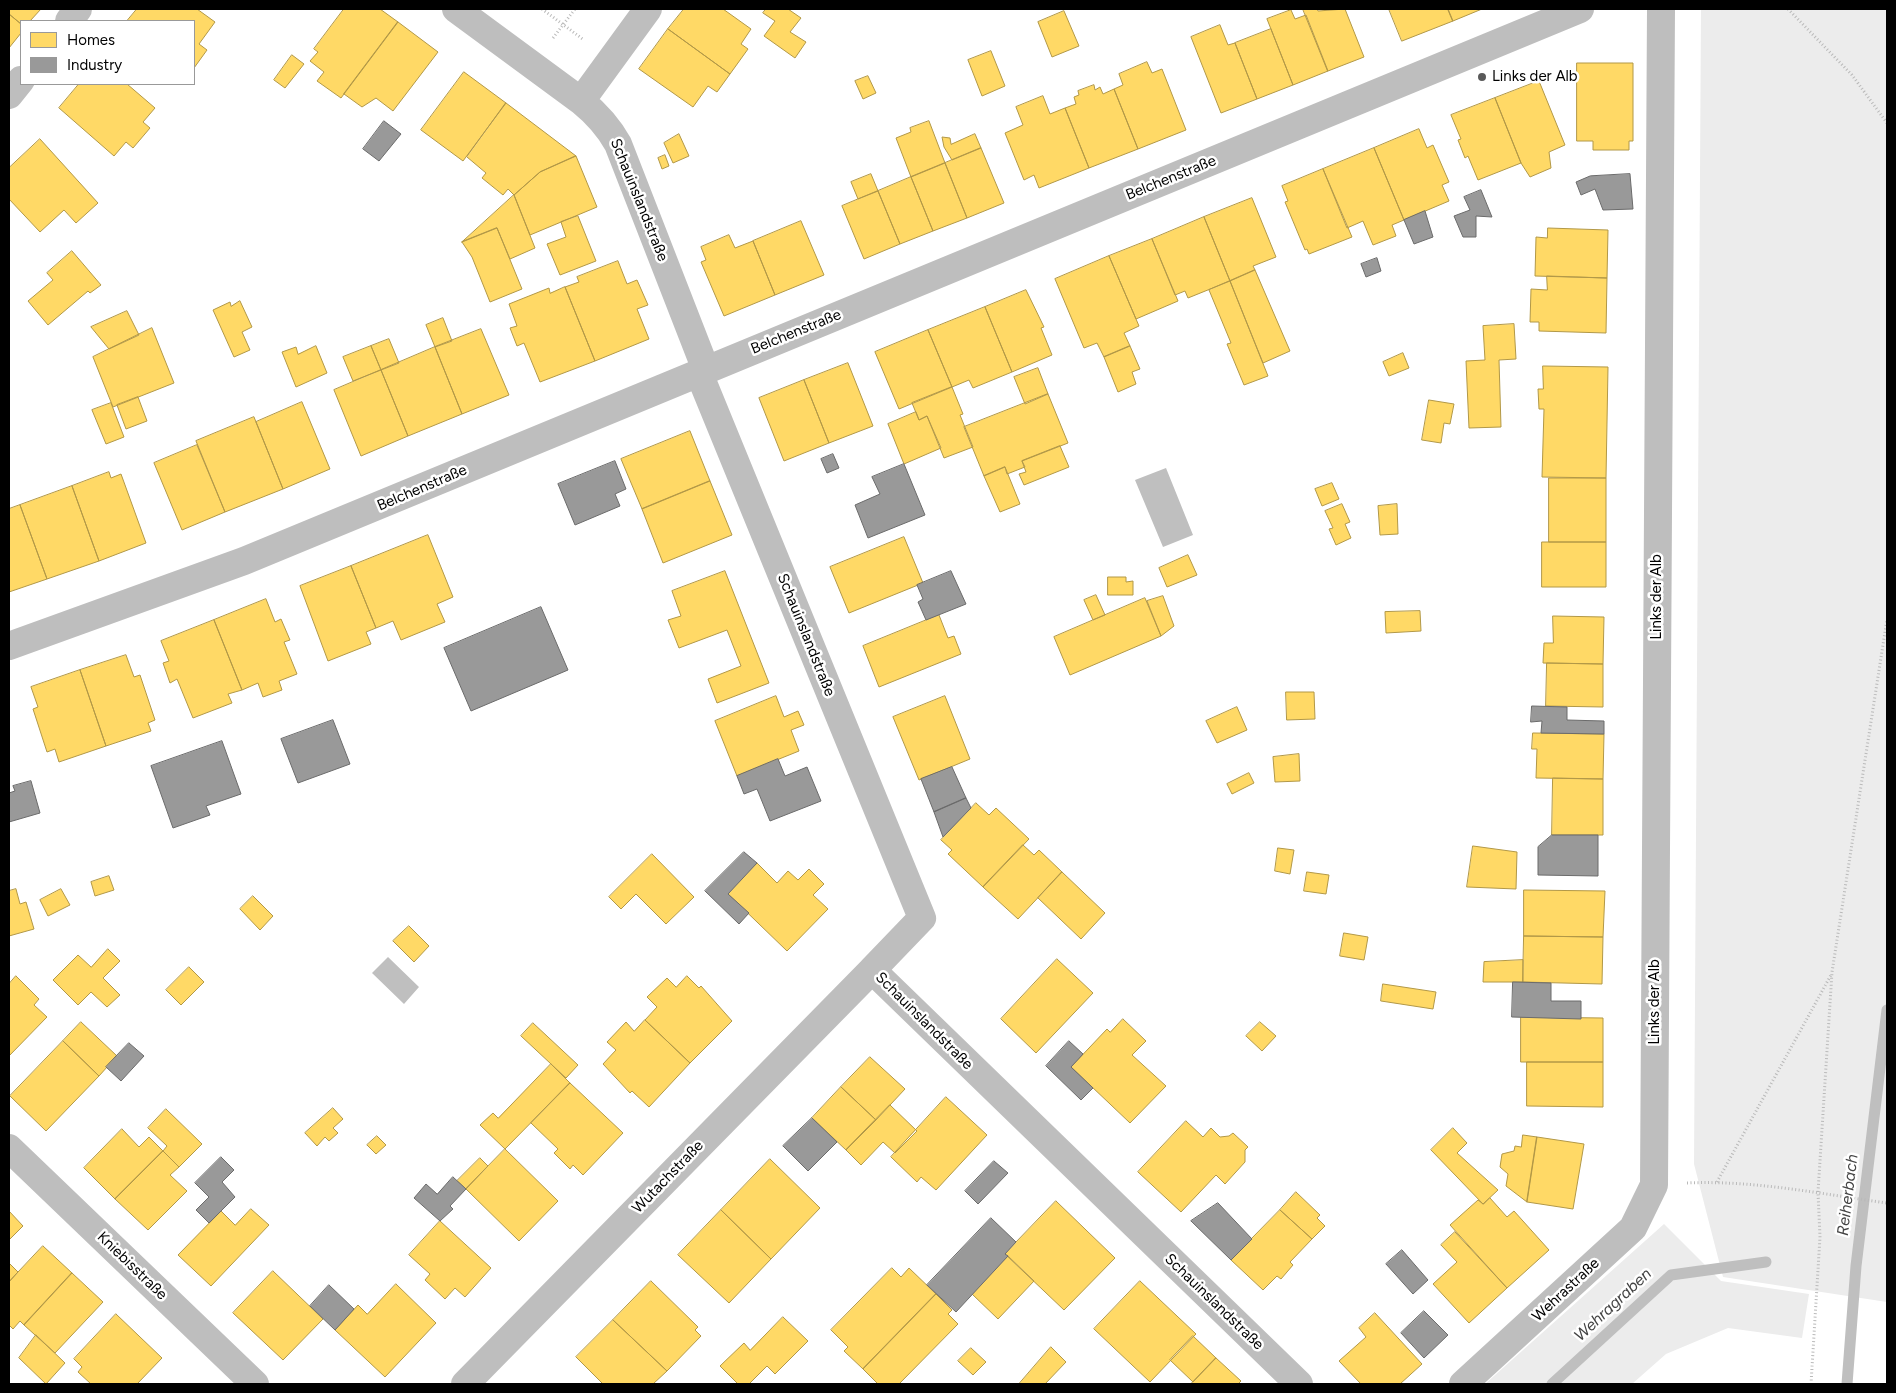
<!DOCTYPE html>
<html>
<head>
<meta charset="utf-8">
<style>
  body { margin:0 }
  #map { position:relative; width:1896px; height:1393px; overflow:hidden; background:#fff; font-family:Figtree,sans-serif }
  canvas { display:block }
  .frame { position:absolute; inset:0; border:10px solid #000; pointer-events:none }
  .legend { position:absolute; left:20px; top:20px; width:175px; height:65px; box-sizing:border-box; background:#fff; border:1px solid #999; margin:0; padding:6px 9px; list-style:none; font-size:15px; color:#000 }
  .legend li { display:flex; align-items:center; gap:10px; height:25px }
  .legend b { width:25px; border:1px solid #999 }
</style>
</head>
<body>
<div id="map">
<canvas width="1896" height="1393"></canvas>
<div class="frame"></div>
<ul class="legend">
<li><b style="height:14px;background:#ffd966"></b>Homes</li>
<li><b style="height:14px;background:#999"></b>Industry</li>
</ul>
</div>
<script>
const ctx = document.querySelector('canvas').getContext('2d');
ctx.lineJoin = 'round';
function fillPath(path, color) { ctx.fillStyle = color; ctx.fill(path, 'evenodd'); }
function trace(path, color, width, dash) { ctx.strokeStyle = color; ctx.lineWidth = width; ctx.lineCap = dash ? 'butt' : 'round'; ctx.setLineDash(dash || []); ctx.stroke(path); }
function label(font, color, halo, rows, align = 'center') {
  ctx.font = font + ' Figtree,sans-serif'; ctx.lineWidth = 5; ctx.setLineDash([]); ctx.textBaseline = 'middle'; ctx.strokeStyle = halo; ctx.fillStyle = color; for (const [text, x, y, turn = 0] of rows) {
    ctx.save(); ctx.translate(x, y); ctx.rotate((+turn || 0) * Math.PI / 180); ctx.textAlign = isNaN(turn) ? turn : align; if (halo) ctx.strokeText(text, 0, 0); ctx.fillText(text, 0, 0); ctx.restore();
  }
}
const green = new Path2D(`
  M1701 9H1887V1302L1723 1277 1694 1164Z
  M1664 1224 1721 1281 1809 1294 1802 1338 1728 1328 1666 1354 1632 1384H1485Z`);
const water = new Path2D(`
  M1166 468 1193 535 1163 547 1135 480Z
  M388 957 419 987 404 1004 372 973Z`);
const homes = new Path2D(`
  M9 9H41L30 21H21V24L9 14Z
  M137 9H197L215 22 199 44 207 50 194 68V21H127Z
  M344 9H380L398 22 341 98 317 81 324 72 310 61 318 52 314 49Z
  M684 9H723L751 29 741 44 748 49 730 74 668 29Z
  M766 9H788L801 18 790 32 806 42 795 58 764 36 775 21 763 13Z
  M1303 9H1317L1318 11 1345 9 1364 57 1328 71Z
  M1389 9H1448L1453 21 1402 41Z
  M1448 9H1482L1453 21Z
  M1291 10 1295 19 1306 15 1328 71 1293 85 1267 19Z
  M1064 11 1079 46 1052 57 1038 22Z
  M9 14 21 24V33L9 48Z
  M398 22 438 52 393 111 376 98 362 107 344 94Z
  M1220 25 1228 45 1235 43 1257 99 1221 113 1191 37Z
  M668 29 730 74 717 92 708 86 693 107 639 69Z
  M1271 29 1293 85 1257 99 1235 43Z
  M991 51 1005 86 982 96 968 60Z
  M292 55 304 64 285 88 274 80Z
  M1147 62 1152 73 1162 69 1186 130 1138 149 1114 89 1123 85 1119 74Z
  M1577 63H1633V141H1629V150H1593V141H1577Z
  M464 72 506 103 463 161 421 130Z
  M868 76 876 93 863 99 855 81Z
  M1539 81 1565 145 1549 152 1551 168 1530 177 1521 163 1495 98Z
  M79 84H127L155 108 143 122 150 128 133 148 126 142 114 156 59 108Z
  M1094 85 1095 90 1100 87 1103 94 1114 89 1138 149 1089 168 1065 108 1076 104 1074 97 1079 95 1078 91Z
  M1043 96 1050 114 1065 108 1089 168 1039 188 1034 175 1024 180 1005 133 1023 125 1016 107Z
  M1495 98 1521 163 1478 180 1468 156 1465 158 1458 140 1461 139 1451 115Z
  M506 103 576 156 540 172 514 195 508 189 503 195 482 178 486 173 467 157Z
  M929 121 945 163 911 177 896 138 911 132 910 128Z
  M1419 129 1427 148 1433 145 1449 182 1442 185 1449 201 1404 220 1374 148Z
  M679 134 689 156 673 163 664 143Z
  M975 134 981 148 952 160 944 147 942 137 950 138 951 144Z
  M40 139 98 203 76 223 64 210 40 232 9 199V168Z
  M981 148 1004 203 967 218 945 163Z
  M1374 148 1404 220 1392 225 1396 236 1373 245 1363 221 1347 228 1323 169Z
  M665 155 669 166 662 169 658 158Z
  M576 156 597 207 530 235 514 195 540 172Z
  M945 163 967 218 933 231 911 177Z
  M1323 169 1352 237 1309 254 1307 249 1305 250 1285 202 1288 201 1282 186Z
  M871 174 878 191 858 199 851 182Z
  M911 177 933 231 900 244 878 191Z
  M878 191 900 244 864 259 842 206Z
  M514 195 535 248 510 259 497 228 462 242Z
  M1252 198 1276 257 1253 266 1255 270 1230 281 1204 217Z
  M578 216 596 261 560 275 547 244 566 237 561 222Z
  M1204 217 1230 281 1188 298 1185 291 1175 295 1152 239Z
  M801 221 824 275 775 295 753 241Z
  M497 228 522 289 490 302 472 257 462 242Z
  M1548 228 1608 230 1607 278 1535 276 1536 237 1547 238Z
  M729 235 735 248 753 241 775 295 724 316 701 262 706 260 701 247Z
  M1152 239 1178 301 1136 319 1109 256Z
  M72 251 101 285 90 293 88 291 48 325 28 301 53 280 47 273Z
  M1109 256 1139 326 1124 333 1130 346 1104 357 1097 343 1084 348 1055 279Z
  M618 261 627 284 637 280 648 305 637 309 649 339 595 361 565 287 579 282 577 277Z
  M1255 270 1290 351 1263 363 1230 281Z
  M1547 276 1607 278 1606 333 1539 331V322H1530L1531 289 1547 290Z
  M1230 281 1268 376 1244 385 1227 344 1231 343 1209 290Z
  M565 287 595 361 540 382 524 343 517 346 510 328 517 326 509 304 549 288 550 293Z
  M1026 290 1044 327 1041 328 1052 355 1012 372 985 307Z
  M240 301 252 327 242 332 250 350 234 357 213 310 230 302 231 306Z
  M985 307 1012 372 973 388 969 380 952 387 928 330Z
  M127 311 139 335 109 349 91 327Z
  M443 318 452 341 435 347 426 325Z
  M1514 324 1516 359 1499 360 1501 427 1469 428 1466 361 1485 360 1483 326Z
  M152 328 174 383 113 407 93 357Z
  M481 329 509 395 462 414 435 347Z
  M928 330 952 387 899 409 875 352Z
  M389 339 399 363 381 370 371 346Z
  M316 346 327 373 296 387 282 352 296 347 298 354Z
  M371 346 381 370 353 381 343 357Z
  M1130 346 1140 369 1132 372 1136 384 1118 392 1104 357Z
  M435 347 462 414 408 436 381 370Z
  M1403 353 1409 368 1389 376 1383 362Z
  M848 363 873 426 829 443 804 380Z
  M1543 366 1608 367 1606 478 1542 477 1544 409H1539L1538 389H1543Z
  M1038 368 1048 394 1025 404 1014 377Z
  M381 370 408 436 361 456 334 390Z
  M804 380 829 443 784 461 759 398Z
  M952 387 963 414 960 415 973 447 944 458 927 416 919 420 912 403Z
  M1048 394 1068 443 1022 461 1025 467 1007 474 1005 467 984 476 964 427Z
  M138 397 147 421 126 429 117 405Z
  M1429 400 1454 404 1450 424 1444 423 1441 443 1422 440Z
  M302 402 330 469 283 489 256 422Z
  M111 403 124 437 106 444 92 410Z
  M916 412 919 420 927 416 941 448 904 464 888 424Z
  M254 417 283 489 225 512 196 441Z
  M690 431 710 481 642 509 621 459Z
  M197 445 225 512 182 530 154 463Z
  M1060 446 1069 467 1024 485 1019 474 1026 472 1022 461Z
  M1005 467 1020 504 1000 512 984 476Z
  M109 472 111 478 121 474 146 543 99 561 72 486Z
  M1549 478H1606V542H1549Z
  M710 481 732 535 663 563 642 509Z
  M1332 483 1339 499 1322 506 1315 489Z
  M72 486 99 561 47 579 20 505Z
  M1342 504 1350 522 1345 524 1351 538 1336 545 1329 529 1333 528 1325 511Z
  M1397 504 1398 534 1380 535 1378 506Z
  M20 505 47 579 9 592V509Z
  M428 535 453 597 437 604 445 622 401 640 393 621 376 628 351 566Z
  M904 537 923 583 849 613 830 567Z
  M1542 542H1606V587H1542Z
  M1188 555 1197 575 1167 587 1159 568Z
  M351 566 376 628 366 632 371 644 328 661 300 586Z
  M725 571 769 683 717 703 708 679 741 666 727 630 679 648 668 620 681 616 672 591Z
  M1108 577H1126V582L1133 581V595H1108Z
  M1096 595 1105 615 1093 620 1084 600Z
  M1163 596 1174 626 1161 636 1147 601Z
  M1145 598 1161 636 1070 675 1054 637Z
  M266 599 275 622 281 619 290 640 284 642 297 674 279 681 282 690 263 697 258 683 242 690 214 620Z
  M1420 611 1421 631 1386 633 1385 612Z
  M939 615 948 638 954 636 961 654 879 687 863 646Z
  M1553 616 1604 617 1603 664 1543 663 1544 643H1553Z
  M214 620 242 690 228 694 232 703 193 718 177 679 170 683 163 663 169 661 161 641Z
  M126 655 134 677 140 675 155 720 148 723 151 731 106 746 80 670Z
  M1547 663 1603 664V707L1546 706Z
  M80 670 106 746 59 762 55 749 47 752 33 709 38 707 31 687Z
  M1286 692H1314L1315 719 1287 720Z
  M776 696 784 717 798 711 804 725 791 730 799 751 737 776 715 721Z
  M945 696 970 759 919 780 893 717Z
  M1237 707 1247 730 1217 743 1206 721Z
  M1533 733 1604 734 1603 779 1536 778 1537 749H1532Z
  M1299 754 1300 781 1275 782 1273 757Z
  M1249 773 1254 783 1232 794 1227 784Z
  M1553 778 1603 779V835H1552Z
  M976 803 989 815 996 808 1029 839 983 887 948 854 952 850 941 840Z
  M1023 845 1034 855 1039 850 1062 872 1018 919 983 887Z
  M1473 846 1517 852 1516 889 1467 887Z
  M1278 848 1294 850 1290 874 1275 871Z
  M652 854 694 897 666 924 636 894 621 909 609 897Z
  M757 863 777 883 788 871 798 880 809 869 824 884 813 895 828 909 787 951 728 894Z
  M1062 872 1105 913 1081 939 1038 898Z
  M1307 872 1329 875 1326 894 1304 891Z
  M109 876 114 890 95 896 91 882Z
  M16 889 20 904 26 902 34 929 9 936V891Z
  M61 889 70 905 48 916 40 900Z
  M1524 890 1605 891 1603 937 1524 936Z
  M253 896 273 916 260 930 240 909Z
  M409 926 429 946 414 962 393 941Z
  M1344 933 1368 937 1364 960 1340 956Z
  M1524 936 1603 937 1602 984 1523 982Z
  M108 949 120 961 103 978 120 995 107 1007 91 992 78 1005 53 980 78 955 91 967Z
  M1057 959 1093 993 1036 1053 1001 1019Z
  M1523 960V982H1483L1484 962Z
  M189 967 204 982 181 1005 166 990Z
  M16 976 39 999 34 1005 47 1017 9 1056V984Z
  M687 976 699 988 701 986 732 1021 690 1063 645 1020 657 1007 647 997 667 978 676 987Z
  M1383 984 1436 992 1433 1009 1381 1001Z
  M1521 1017 1603 1018V1062H1521Z
  M1123 1019 1146 1041 1132 1055 1166 1086 1130 1123 1071 1067 1107 1029 1110 1032Z
  M645 1020 690 1063 649 1107 632 1091 630 1093 603 1064 616 1050 607 1042 626 1022 634 1031Z
  M81 1022 117 1056 99 1076 63 1041Z
  M1260 1022 1276 1036 1262 1051 1246 1036Z
  M533 1023 578 1065 566 1078 521 1036Z
  M63 1041 99 1076 46 1131 10 1096Z
  M870 1057 905 1089 876 1120 841 1087Z
  M1527 1062H1603V1107L1527 1106Z
  M551 1064 570 1083 505 1149 480 1125 493 1113 498 1118Z
  M570 1083 623 1133 583 1175 573 1165 570 1169 554 1153 558 1149 531 1123Z
  M841 1087 876 1120 846 1150 812 1118Z
  M946 1097 987 1135 936 1190 921 1177 917 1182 891 1157Z
  M890 1105 917 1131 895 1153 883 1142 861 1165 846 1150Z
  M333 1108 343 1119 333 1128 338 1133 329 1141 325 1137 317 1146 305 1133Z
  M166 1109 202 1144 179 1167 163 1151 167 1146 148 1128Z
  M1186 1121 1203 1137 1211 1128 1220 1137 1229 1136 1233 1133 1248 1147 1245 1150V1162L1225 1184 1216 1175 1181 1212 1138 1172Z
  M1453 1128 1467 1143 1457 1153 1498 1190 1483 1204 1431 1150Z
  M122 1129 139 1147 149 1137 163 1151 115 1199 84 1168Z
  M1523 1135 1537 1137 1527 1202 1506 1186 1508 1174 1500 1167 1502 1154 1514 1151 1515 1146 1521 1147Z
  M377 1136 386 1145 376 1154 367 1145Z
  M1537 1137 1584 1144 1573 1209 1527 1202Z
  M505 1149 558 1201 519 1241 466 1189Z
  M163 1151 179 1167 170 1175 187 1191 148 1230 115 1199Z
  M480 1158 488 1166 466 1189 457 1181Z
  M770 1159 820 1208 771 1259 721 1210Z
  M1296 1192 1320 1215 1317 1218 1325 1226 1312 1239 1280 1210Z
  M1490 1198 1507 1217 1514 1211 1549 1250 1507 1288 1450 1225 1478 1200 1483 1204Z
  M1056 1201 1115 1258 1064 1310 1005 1254Z
  M251 1209 269 1225 211 1286 178 1255 221 1211 235 1225Z
  M721 1210 771 1259 729 1303 678 1255Z
  M1280 1210 1312 1239 1290 1262 1293 1265 1281 1279 1277 1276 1263 1290 1231 1260Z
  M9 1211 23 1226 9 1240Z
  M440 1221 491 1268 465 1297 455 1288 445 1299 425 1280 430 1274 409 1255Z
  M1455 1232 1507 1288 1469 1323 1433 1284 1457 1262 1441 1245Z
  M43 1246 72 1273 24 1325 20 1321 13 1329 9 1325V1282Z
  M1008 1256 1034 1281 998 1319 972 1294Z
  M9 1263 18 1272 9 1282Z
  M892 1268 901 1277 909 1268 936 1294 863 1369 844 1351 848 1347 831 1330Z
  M273 1271 323 1319 283 1360 233 1313Z
  M72 1273 103 1302 55 1353 24 1325Z
  M651 1281 698 1327 695 1330 701 1336 667 1371 613 1320Z
  M1140 1281 1196 1334 1150 1382 1094 1329Z
  M396 1284 436 1323 385 1377 335 1330 358 1305 367 1314Z
  M936 1294 952 1310 948 1314 958 1324 899 1384H878L863 1369Z
  M1375 1313 1422 1364 1400 1384H1361L1339 1361 1366 1337 1359 1328Z
  M116 1314 162 1358 137 1384H91L78 1372 82 1367 74 1359Z
  M783 1317 808 1341 775 1374 767 1366 749 1384H738L720 1366 744 1343 750 1350Z
  M613 1320 667 1371 653 1384H603L576 1357Z
  M36 1335 65 1363 46 1384 19 1358Z
  M1193 1336 1216 1358 1193 1382 1170 1360Z
  M1051 1347 1066 1362 1045 1384H1019Z
  M971 1348 986 1362 973 1375 958 1361Z
  M1216 1358 1241 1381 1238 1384H1191Z`);
const industry = new Path2D(`
  M384 121 401 134 379 161 363 149Z
  M1630 174 1633 209 1603 210 1595 189 1581 195 1576 182 1590 176Z
  M1481 190 1492 217 1476 216V237H1463L1454 216 1470 210 1464 197Z
  M1425 211 1433 237 1414 244 1404 220Z
  M1377 258 1381 271 1366 277 1361 264Z
  M833 454 839 468 827 473 821 459Z
  M615 461 626 489 615 494 620 506 575 525 558 484Z
  M904 464 925 515 868 538 855 505 880 494 872 477Z
  M951 571 966 604 926 620 918 602 923 599 917 585Z
  M541 607 568 670 471 711 444 648Z
  M1532 706 1567 707V720L1604 721V734L1541 733 1542 721 1531 722Z
  M333 720 350 764 298 783 281 739Z
  M222 741 241 794 206 806 210 815 173 828 151 766Z
  M778 759 785 776 807 767 821 801 770 821 757 789 744 794 737 776Z
  M952 767 966 798 934 812 921 779Z
  M31 781 40 813 9 822V793L15 791 13 786Z
  M966 798 971 808 943 837 934 812Z
  M1552 835H1598V876L1538 875V847Z
  M744 852 757 863 728 894 749 913 739 924 705 891Z
  M1513 982 1551 983V1001H1581V1019L1512 1017Z
  M1069 1041 1083 1054 1071 1067 1093 1088 1081 1100 1046 1066Z
  M129 1043 144 1056 121 1081 106 1067Z
  M812 1118 837 1142 808 1171 783 1146Z
  M221 1157 234 1170 222 1182 235 1197 209 1223 196 1210 209 1197 195 1183Z
  M994 1161 1008 1173 978 1204 965 1191Z
  M453 1177 466 1189 450 1206 453 1209 440 1221 414 1198 426 1184 437 1194Z
  M1218 1203 1252 1239 1231 1260 1191 1221Z
  M991 1218 1016 1242 1005 1254 1008 1256 956 1312 927 1285Z
  M1402 1250 1428 1280 1413 1294 1386 1264Z
  M329 1285 354 1309 335 1330 310 1306Z
  M1424 1311 1448 1335 1424 1358 1401 1333Z`);
const stream = new Path2D(`
  M1552 1384 1671 1275 1766 1262
  M1847 1384 1856 1266 1887 1010`);
const path = new Path2D(`
  M542 9 584 40
  M1788 9 1852 75 1887 123
  M553 38 575 9
  M1717 1182 1831 975
  M1687 1183C1754 1180 1821 1194 1887 1203
  M1811 1384 1820 1237 1818 1192 1832 972 1887 619`);
const minor = new Path2D(`
  M456 9 581 101C597 114 608 126 618 144L706 370
  M69 21 78 9
  M9 95 21 80
  M581 101 648 9
  M699 373 922 918 872 970 1299 1384
  M9 646 244 561 1580 9
  M9 1148 255 1384
  M465 1384 872 970
  M1463 1384 1633 1228 1654 1185 1661 9`);
const markers = [
  [1482,77,5,"#595959"]
];
const poiNames = [
  ["Links der Alb",1492,77]
];
const streetNames = [
  ["Belchenstraße",1171,178,-22],
  ["Schauinslandstraße",639,200,68],
  ["Belchenstraße",796,332,-22],
  ["Belchenstraße",422,488,-23],
  ["Links der Alb",1657,597,-90],
  ["Schauinslandstraße",806,635,68],
  ["Links der Alb",1655,1002,-90],
  ["Schauinslandstraße",924,1021,45],
  ["Wutachstraße",668,1177,-46],
  ["Kniebisstraße",132,1266,44],
  ["Wehrastraße",1566,1290,-43],
  ["Schauinslandstraße",1214,1302,44]
];
const waterNames = [
  ["Reiherbach",1848,1195,-83],
  ["Wehragraben",1613,1305,-43]
];
fillPath(green, '#ececec');
fillPath(water, '#bfbfbf');
fillPath(homes, '#ffd966');
trace(homes, '#b29847', 1);
fillPath(industry, '#999');
trace(industry, '#6b6b6b', 1);
trace(stream, '#bfbfbf', 11);
trace(path, '#b9b9b9', 3, [1, 2.5]);
trace(minor, '#bebebe', 28);
for (const [x, y, r, color] of markers) { const dot = new Path2D(); dot.arc(x, y, r, 0, 2 * Math.PI); ctx.fillStyle = color; ctx.fill(dot); trace(dot, '#fff', 2); }
label('15px', '#000', '#fff', poiNames, 'left');
label('15px', '#000', '#fff', streetNames);
label('italic 16px', '#444', '#fff', waterNames);
</script>
</body>
</html>
